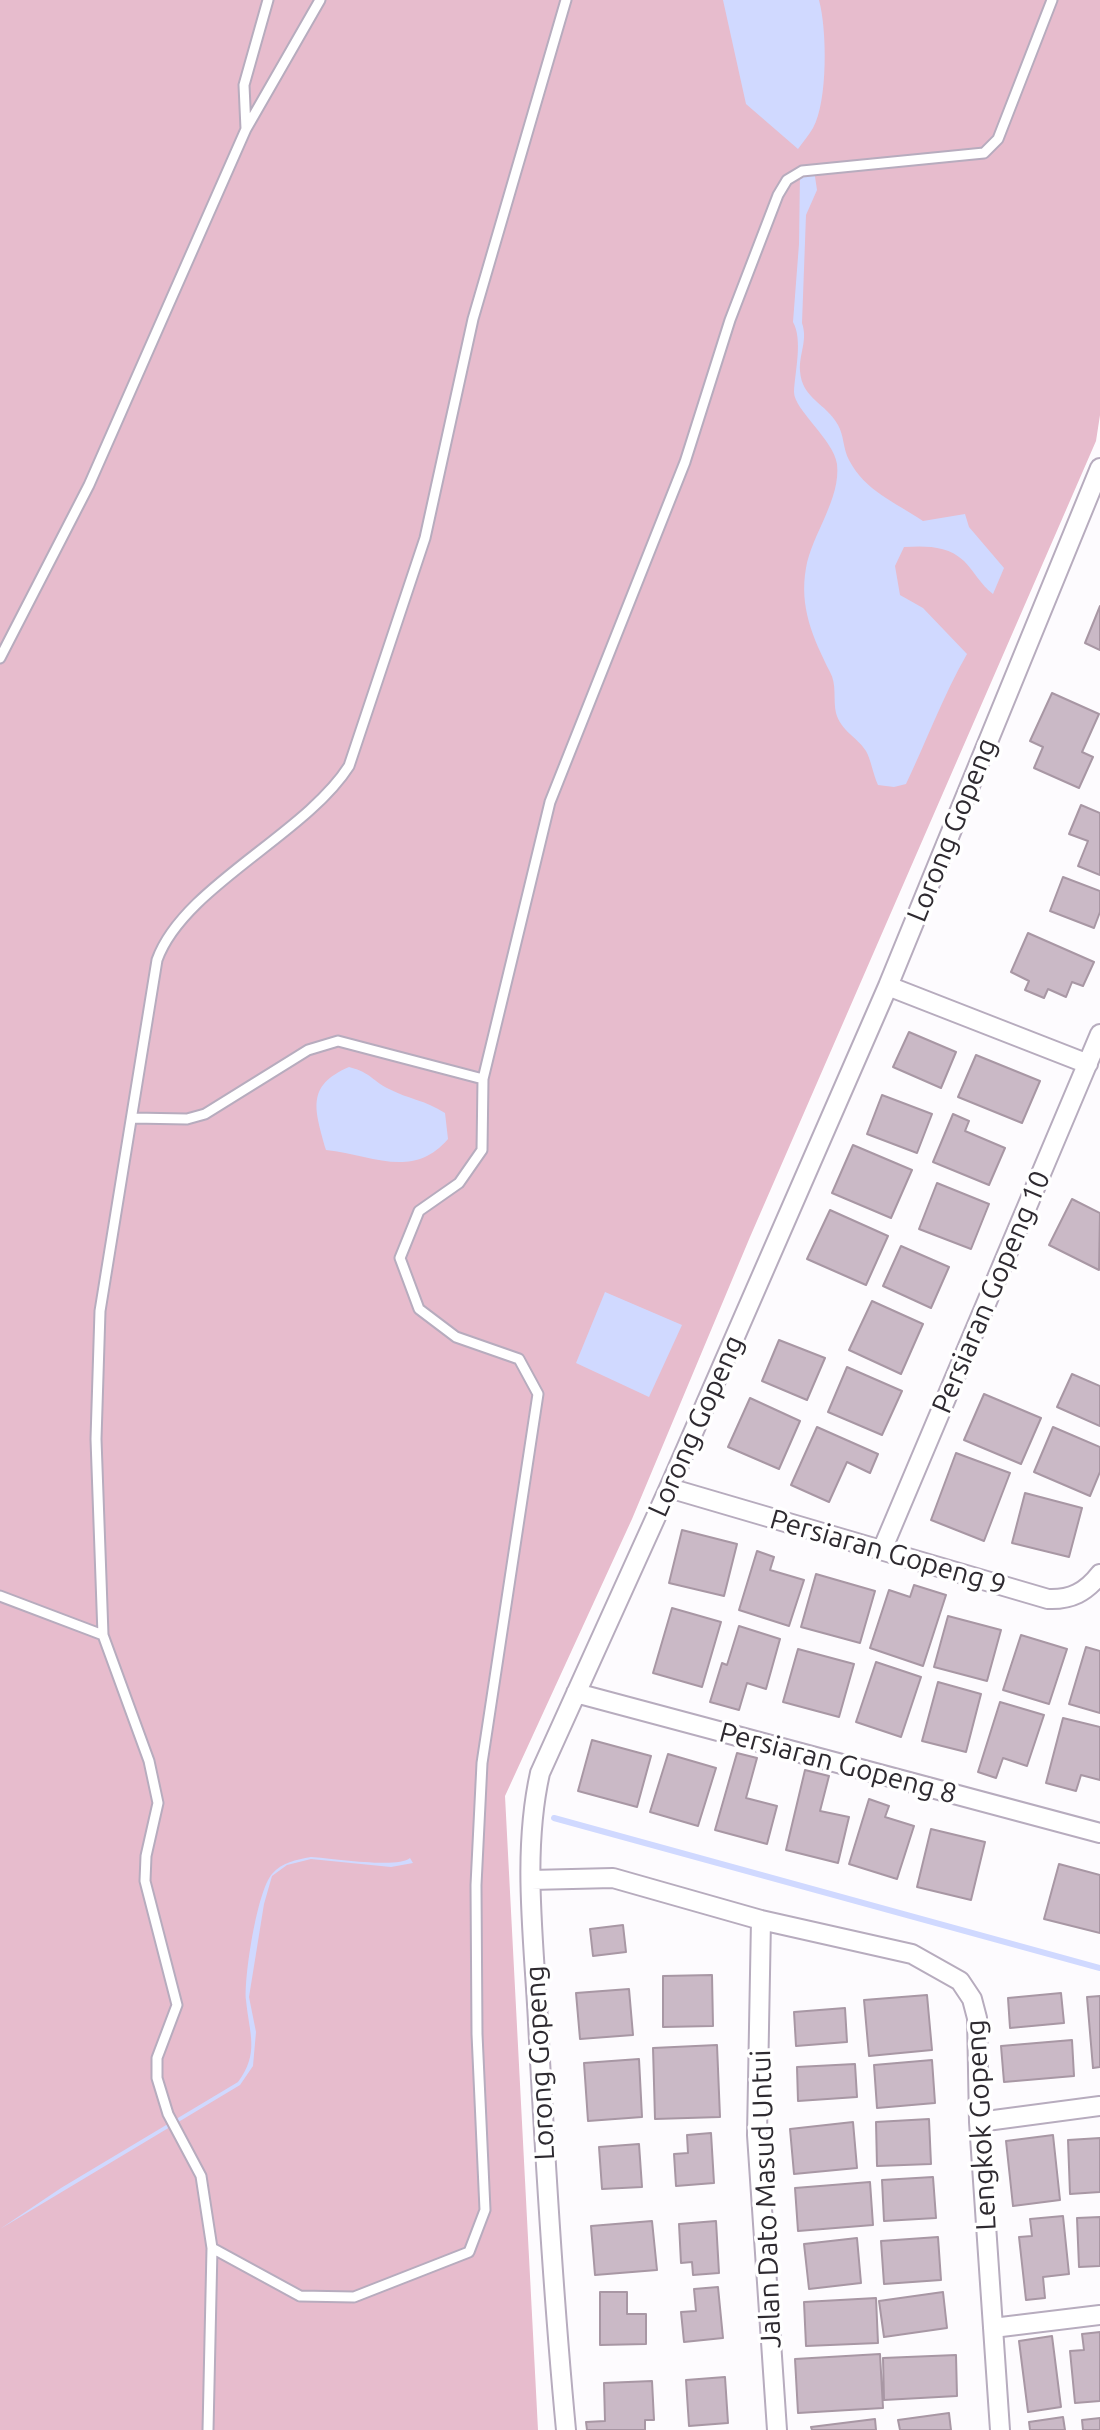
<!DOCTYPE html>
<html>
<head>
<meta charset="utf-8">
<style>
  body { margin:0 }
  canvas { display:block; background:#fdfbfe }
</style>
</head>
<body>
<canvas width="1100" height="2430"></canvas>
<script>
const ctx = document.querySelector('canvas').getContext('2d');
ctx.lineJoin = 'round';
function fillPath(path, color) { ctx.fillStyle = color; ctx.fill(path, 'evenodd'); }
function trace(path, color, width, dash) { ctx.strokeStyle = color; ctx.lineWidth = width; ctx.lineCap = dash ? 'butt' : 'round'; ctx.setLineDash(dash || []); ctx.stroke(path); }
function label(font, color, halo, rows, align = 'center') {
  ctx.font = font + ' Ubuntu,sans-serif'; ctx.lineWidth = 7; ctx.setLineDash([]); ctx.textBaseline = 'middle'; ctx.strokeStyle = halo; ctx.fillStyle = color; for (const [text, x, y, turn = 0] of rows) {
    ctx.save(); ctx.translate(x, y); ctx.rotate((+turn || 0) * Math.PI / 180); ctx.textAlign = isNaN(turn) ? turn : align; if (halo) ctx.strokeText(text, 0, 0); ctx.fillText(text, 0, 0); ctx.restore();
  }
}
const green = new Path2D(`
  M0 0H1100V415L1096 441 750 1237 632 1519 505 1796 538 2430H0Z`);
const water = new Path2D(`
  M723 0H819C827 29 828 101 813 128 809 135 803 142 798 149L746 104Z
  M814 170 817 190 806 215 802 323C808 341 799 353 800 371 802 399 826 403 838 425 844 435 843 449 849 460 865 491 895 502 923 521L965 514 969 527 1004 568 993 594C980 584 975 572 964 561 947 545 925 546 904 547L895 566 900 595 923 608 967 654C943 696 927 740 906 784L894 787 878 785C873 774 871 760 866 751 857 737 841 731 836 713 833 700 837 684 830 672 813 638 799 607 806 568 812 534 841 499 837 464 834 440 794 410 794 392 795 371 803 340 793 322L799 244 800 173Z
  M349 1067C372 1073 372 1081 389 1089 408 1099 425 1100 445 1113L448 1139C413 1180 372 1155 326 1150 315 1110 305 1086 349 1067Z
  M605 1292 682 1325 649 1397 576 1363Z
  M311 1857C332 1858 398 1869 410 1858L413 1863 391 1867 311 1859 287 1865 272 1876 264 1904 249 1997 256 2032 253 2066 240 2085 0 2229 61 2188 238 2082C260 2053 249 2033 246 2000 244 1977 257 1891 272 1874 282 1862 296 1860 311 1857Z`);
const stream = new Path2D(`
  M554 1818 1100 1968`);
const building = new Path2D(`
  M1100 606V650L1085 643Z
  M1052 693 1099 714 1082 752 1093 757 1079 788 1034 768 1043 747 1030 741Z
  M1081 805 1100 813V875L1078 866 1088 841 1069 834Z
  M1063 877 1100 891V912L1094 928 1050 911Z
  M1028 933 1094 962 1083 986 1072 982 1066 997 1048 989 1044 998 1025 990 1029 981 1011 972Z
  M909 1032 956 1052 941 1088 893 1067Z
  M976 1055 1040 1081 1022 1123 958 1097Z
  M882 1095 932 1114 917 1153 867 1134Z
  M953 1114 969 1121 965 1131 1005 1148 989 1185 933 1162Z
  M853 1145 912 1170 891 1218 832 1193Z
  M937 1183 989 1204 971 1249 919 1229Z
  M1072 1199 1100 1213 1099 1270 1049 1245Z
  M830 1210 888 1236 866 1285 807 1259Z
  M901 1246 949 1267 931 1308 883 1286Z
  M872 1301 923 1324 901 1374 849 1350Z
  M779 1340 825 1358 807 1400 762 1381Z
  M847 1367 902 1391 882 1435 828 1412Z
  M1072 1374 1100 1386V1426L1057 1407Z
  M984 1394 1041 1418 1021 1464 964 1440Z
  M750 1398 800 1421 779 1469 728 1447Z
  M817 1427 878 1454 870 1473 847 1462 829 1502 791 1485Z
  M1053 1427 1100 1447V1472L1090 1496 1034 1472Z
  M956 1453 1010 1473 984 1541 931 1520Z
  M1025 1493 1082 1508 1069 1557 1012 1543Z
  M682 1530 737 1544 724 1596 669 1583Z
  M757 1551 774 1557 770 1570 804 1580 789 1626 739 1610Z
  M816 1574 875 1591 860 1643 801 1627Z
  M914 1585 946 1595 923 1666 870 1648 889 1590 910 1597Z
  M672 1608 721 1622 702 1687 653 1673Z
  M948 1616 1001 1630 987 1681 934 1667Z
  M739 1626 780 1639 766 1689 747 1683 739 1710 710 1702 722 1663 727 1665Z
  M1021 1635 1067 1649 1049 1704 1003 1690Z
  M1086 1647 1100 1651V1713L1069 1704Z
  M798 1649 854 1664 839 1717 783 1702Z
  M876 1662 921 1677 901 1737 856 1722Z
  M938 1682 981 1694 966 1752 922 1741Z
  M1000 1702 1044 1715 1027 1766 1003 1758 996 1778 978 1772Z
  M1063 1718 1100 1727V1780L1081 1775 1076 1791 1046 1783Z
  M592 1740 651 1756 637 1807 578 1791Z
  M737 1753 757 1758 746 1798 777 1806 767 1844 715 1830Z
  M668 1754 716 1768 698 1826 650 1812Z
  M805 1770 829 1776 820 1811 849 1817 838 1863 786 1850Z
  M869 1799 889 1806 885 1817 914 1826 897 1879 849 1864Z
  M931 1829 985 1842 971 1900 917 1887Z
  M1059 1864 1100 1875V1933L1044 1919Z
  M623 1925 626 1952 593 1956 590 1929Z
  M712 1975 713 2026 663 2027V1976Z
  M629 1989 633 2035 580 2039 576 1993Z
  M1061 1993 1064 2023 1010 2028 1008 1998Z
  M927 1995 932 2050 869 2056 864 2000Z
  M1100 1996V2067L1093 2068 1087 1997Z
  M845 2008 847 2042 796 2046 794 2012Z
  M1072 2040 1074 2076 1004 2082 1001 2046Z
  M717 2045 720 2117 655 2119 653 2048Z
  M639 2059 642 2117 588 2121 584 2063Z
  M932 2060 935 2103 877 2108 874 2065Z
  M855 2064 857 2097 798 2101 797 2067Z
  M929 2119 931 2164 877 2166 876 2122Z
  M853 2122 857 2168 794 2174 790 2129Z
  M711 2133 714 2183 676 2186 674 2154 688 2153 687 2135Z
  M1053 2135 1060 2200 1013 2206 1006 2141Z
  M1100 2138V2192L1070 2194 1068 2140Z
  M639 2144 642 2187 602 2189 599 2147Z
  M933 2177 936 2218 884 2221 882 2180Z
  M870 2182 873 2225 798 2231 795 2188Z
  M1063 2216 1069 2274 1043 2277 1045 2298 1026 2300 1019 2237 1032 2236 1030 2219Z
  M1100 2217V2266L1079 2267 1077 2218Z
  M652 2221 657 2270 595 2275 591 2226Z
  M716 2221 719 2273 693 2275 692 2262 681 2263 679 2224Z
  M938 2237 941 2280 884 2284 881 2241Z
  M857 2238 861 2283 809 2289 804 2244Z
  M718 2287 723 2338 684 2342 681 2312 696 2311 694 2289Z
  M600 2292H627V2314H646V2344L600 2345Z
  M943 2292 947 2328 884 2337 879 2301Z
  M876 2298 878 2343 806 2346 804 2302Z
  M1100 2332V2401L1075 2403 1070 2351 1084 2350 1082 2334Z
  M1052 2336 1061 2407 1028 2412 1019 2341Z
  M880 2354 883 2408 798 2413 795 2359Z
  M956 2355 957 2396 884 2400 883 2358Z
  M725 2377 728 2423 689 2426 686 2380Z
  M652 2381 654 2420H645V2430H587L586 2422 605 2421 604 2383Z
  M949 2413 951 2430H900L898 2420Z
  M1063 2417 1065 2430H1030L1029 2422Z
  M1100 2418V2430H1083L1082 2420Z
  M875 2419 876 2430H812L811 2427Z`);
const service = new Path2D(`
  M246 129 244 85 268 0
  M0 658 89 485 246 129 320 0
  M483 1079 550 802 685 462 730 320 778 195 787 180 802 171 984 153 998 139 1052 0
  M133 1118 187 1119 205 1114 308 1050 338 1041 483 1079 482 1150 459 1183 419 1211 400 1258 419 1309 456 1337 519 1359 538 1394 482 1763 476 1885 477 2034 485 2210 469 2252 354 2297 300 2296 212 2248
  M0 1596 103 1635
  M208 2430 212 2248 201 2176 168 2114 157 2078V2058L177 2005 145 1881 146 1856 158 1803 149 1761 103 1635 96 1439 100 1311 157 960C183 887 305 835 349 766L425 538 473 319 566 0`);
const minor = new Path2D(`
  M888 986 1088 1064
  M669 1488 1048 1599C1071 1600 1086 1592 1100 1574
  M882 1550 1100 1034
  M576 1693 1100 1833
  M531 1880 613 1878 761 1920 912 1954 960 1981 972 1999 977 2018 979 2122 1000 2430
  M761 1920 757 2135 777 2430
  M979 2122 1100 2106
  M993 2328 1100 2315
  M566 2430C553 2294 545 2158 538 2022 534 1940 522 1854 540 1773L669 1488 888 986 1100 468`);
const streetNames = [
  ["Lorong Gopeng",952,830,-68],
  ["Persiaran Gopeng 10",991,1292,-67],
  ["Lorong Gopeng",696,1426,-66],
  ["Persiaran Gopeng 9",888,1552,16],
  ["Persiaran Gopeng 8",838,1763,15],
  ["Lorong Gopeng",540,2063,-93],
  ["Lengkok Gopeng",981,2125,-93],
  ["Jalan Dato Masud Untui",766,2199,-92]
];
fillPath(green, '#e7bccd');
fillPath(water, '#d0d9ff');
trace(stream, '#d0d9ff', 6);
fillPath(building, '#cab9c6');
trace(building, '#a897a4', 2);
trace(service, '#b7acbe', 13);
trace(minor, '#b7acbe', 22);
trace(service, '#fff', 9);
trace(minor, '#fff', 18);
label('28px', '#2e2a30', '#fff', streetNames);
</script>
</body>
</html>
